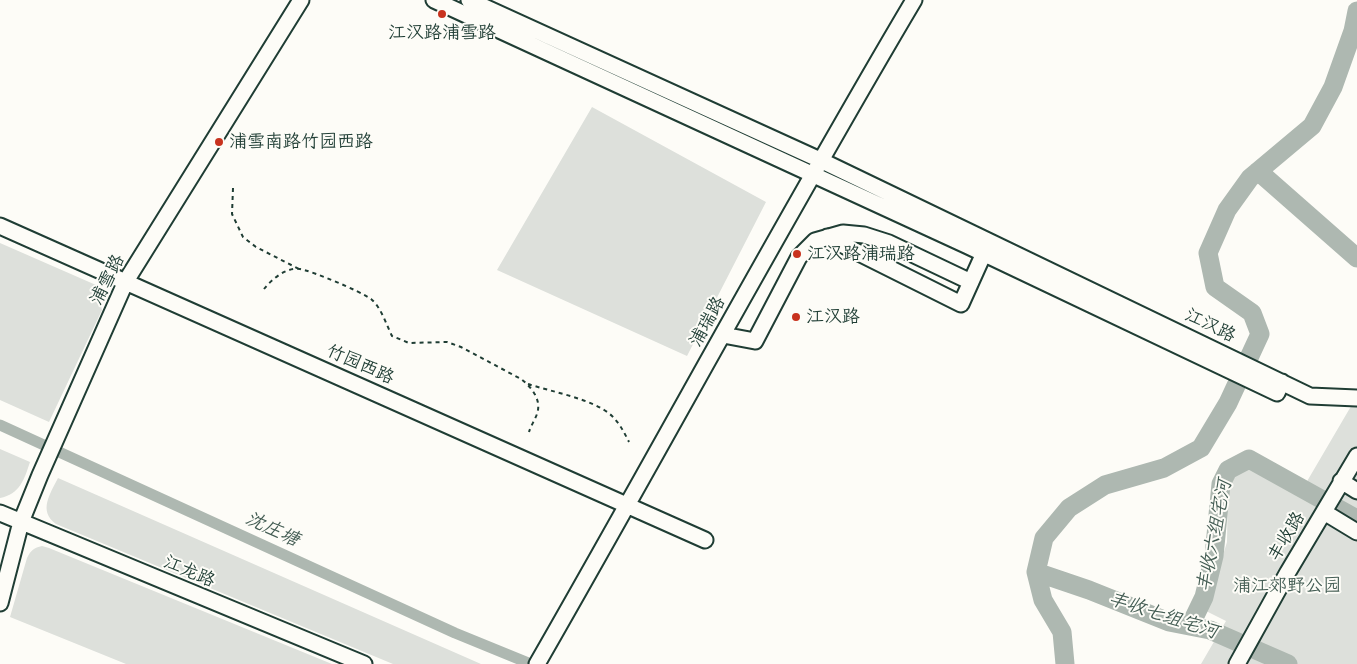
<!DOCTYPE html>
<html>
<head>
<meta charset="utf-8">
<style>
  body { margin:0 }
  canvas { display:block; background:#fdfcf7 }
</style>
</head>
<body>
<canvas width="1357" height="664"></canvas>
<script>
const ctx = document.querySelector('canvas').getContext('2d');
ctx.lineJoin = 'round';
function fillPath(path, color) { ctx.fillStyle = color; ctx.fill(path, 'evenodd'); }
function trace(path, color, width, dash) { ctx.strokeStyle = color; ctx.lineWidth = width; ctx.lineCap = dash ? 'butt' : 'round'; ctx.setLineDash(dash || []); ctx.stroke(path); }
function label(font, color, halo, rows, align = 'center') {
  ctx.font = font + ' "Balsamiq Sans","LXGW WenKai TC",sans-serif'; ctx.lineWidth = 4; ctx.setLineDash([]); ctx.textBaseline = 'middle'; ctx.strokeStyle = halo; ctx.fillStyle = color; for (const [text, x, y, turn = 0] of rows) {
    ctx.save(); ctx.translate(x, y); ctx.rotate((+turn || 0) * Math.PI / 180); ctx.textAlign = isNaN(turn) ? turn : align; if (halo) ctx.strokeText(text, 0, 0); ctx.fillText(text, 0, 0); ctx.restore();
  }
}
const green = new Path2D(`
  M592 107 766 202 687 356 497 270Z
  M0 243 96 285 102 310 49 422 0 400Z
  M1357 396V664H1201L1226 621 1206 611 1227 542 1228 480 1244 468 1262 472 1299 495Z
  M0 449 30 462C24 480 20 494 0 498Z
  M58 478 481 664H393L56 524C38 511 50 494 58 478Z
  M42 546 49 548 332 664H126L10 617 27 558C31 550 34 548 42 546Z`);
const canal = new Path2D(`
  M0 425 455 633 531 664`);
const river = new Path2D(`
  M1258 171 1357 258
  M1036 572 1089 590 1169 622 1210 630 1288 664
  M1190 626 1204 597 1214 556 1221 484 1228 470 1249 459 1357 519
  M1065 664 1062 632 1043 600 1036 572 1044 538 1069 508 1105 485 1164 468 1201 448 1228 403 1260 334 1252 313 1215 287 1208 253 1227 210 1250 178 1312 126 1333 87 1353 31 1357 11`);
const path = new Path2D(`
  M233 188 232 214 243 237 256 247 299 269
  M264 289C272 279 286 267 300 269 312 271 360 291 371 299 381 307 386 324 392 336L409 343 447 342 461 347 521 379C530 386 540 397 538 410 537 417 531 425 529 432
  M528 384C552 392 594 399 612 416 620 424 624 432 629 442`);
const minor = new Path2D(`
  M434 0 968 246 1277 393 1282 382
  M469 0 820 160 1310 396 1357 398
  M0 226 705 540
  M827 237 961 304 984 253
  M723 335 755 341 799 257 815 241 843 233 864 235 889 243 971 282
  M1341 481 1357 491
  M1324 512 1357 532
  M0 513 364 664
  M0 603 21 522 40 475 126 281 301 0
  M537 664C664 443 784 219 914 0
  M1237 664 1288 572 1357 456`);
const markers = [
  [442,14,5,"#c8321e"],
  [219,142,5,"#c8321e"],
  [797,254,5,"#c8321e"],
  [796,317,5,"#c8321e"]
];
const poiNames = [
  ["江汉路浦雪路",442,33,"center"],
  ["浦雪南路竹园西路",229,142],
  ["江汉路浦瑞路",807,254],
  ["江汉路",806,317]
];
const streetNames = [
  ["浦雪路",108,280,-63],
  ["浦瑞路",708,322,-61],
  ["江汉路",1210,326,26],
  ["竹园西路",360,365,24],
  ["丰收路",1287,537,-59],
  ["江龙路",189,572,23]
];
const parkNames = [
  ["浦江郊野公园",1287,586]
];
const waterNames = [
  ["沈庄塘",272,530,25],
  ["丰收六组宅河",1215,536,-79],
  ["丰收七组宅河",1163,616,18]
];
fillPath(green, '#dde0db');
trace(canal, '#aeb8b1', 11);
trace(river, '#aeb8b1', 19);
trace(minor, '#1f3d34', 19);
trace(path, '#1f3d34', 2, [4, 4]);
trace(minor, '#fdfcf7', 15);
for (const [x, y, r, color] of markers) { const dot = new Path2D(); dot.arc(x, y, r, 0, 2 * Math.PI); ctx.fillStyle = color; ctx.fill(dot); trace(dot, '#fdfcf7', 2); }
label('18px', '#1f3d34', '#fdfcf7', poiNames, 'left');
label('18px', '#1f3d34', '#fdfcf7', streetNames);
label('18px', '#455e55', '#fdfcf7', parkNames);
label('italic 19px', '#435c53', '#fdfcf7', waterNames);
</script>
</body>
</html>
